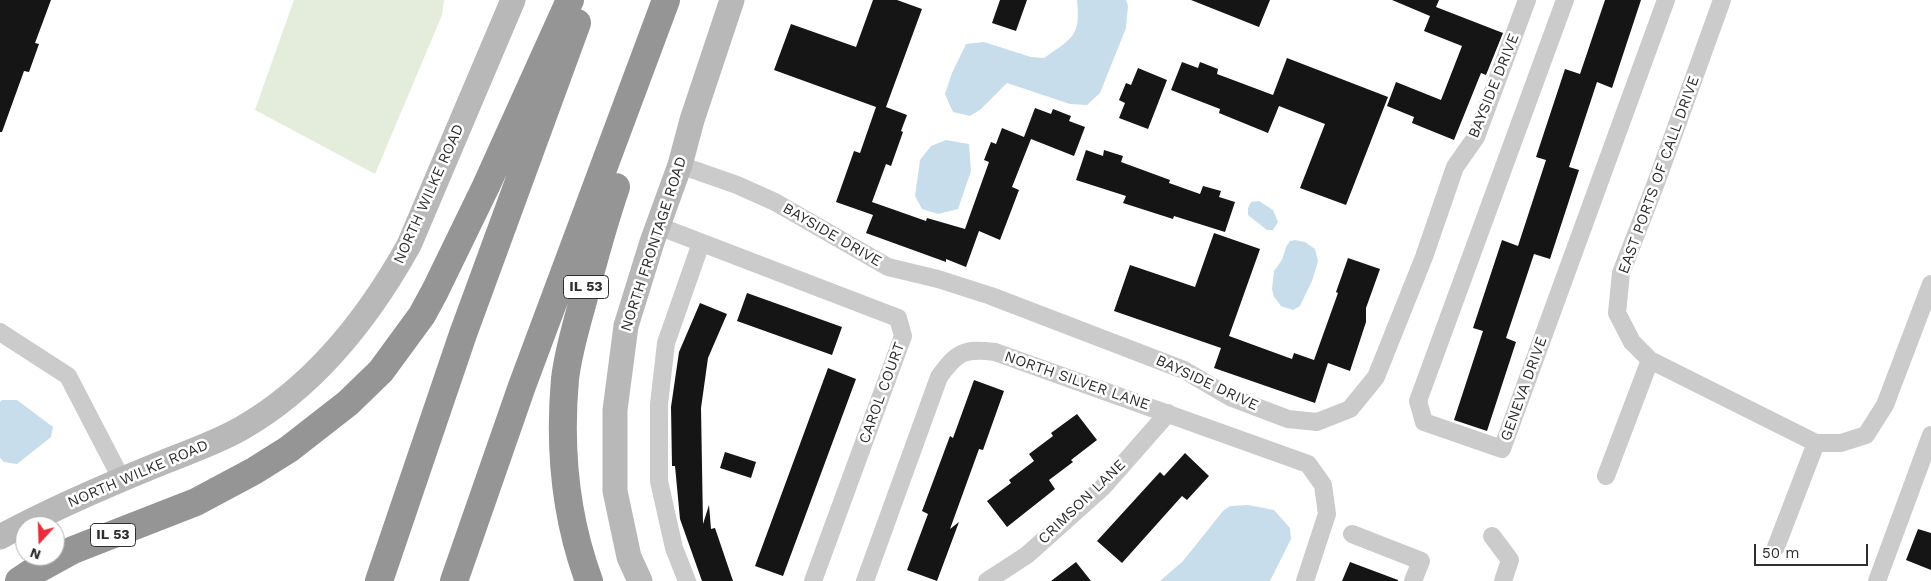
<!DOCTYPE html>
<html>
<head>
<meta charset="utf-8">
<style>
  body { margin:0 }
  #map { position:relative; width:1931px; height:581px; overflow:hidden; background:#fff; font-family:"Work Sans",sans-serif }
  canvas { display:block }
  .north { position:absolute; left:15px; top:516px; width:50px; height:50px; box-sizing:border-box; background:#fff; border:1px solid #ababab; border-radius:50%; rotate:200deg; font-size:14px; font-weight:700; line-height:20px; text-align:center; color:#2e2e2e }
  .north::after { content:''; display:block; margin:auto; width:18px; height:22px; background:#e72e39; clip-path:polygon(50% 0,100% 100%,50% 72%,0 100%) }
  .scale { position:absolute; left:1754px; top:544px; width:114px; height:22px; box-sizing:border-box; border:2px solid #2e2e2e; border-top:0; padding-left:6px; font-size:15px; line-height:18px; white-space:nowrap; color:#2e2e2e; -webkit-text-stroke:4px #fff; paint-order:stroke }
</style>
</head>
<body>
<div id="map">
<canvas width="1931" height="581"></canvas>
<div class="north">N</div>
<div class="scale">50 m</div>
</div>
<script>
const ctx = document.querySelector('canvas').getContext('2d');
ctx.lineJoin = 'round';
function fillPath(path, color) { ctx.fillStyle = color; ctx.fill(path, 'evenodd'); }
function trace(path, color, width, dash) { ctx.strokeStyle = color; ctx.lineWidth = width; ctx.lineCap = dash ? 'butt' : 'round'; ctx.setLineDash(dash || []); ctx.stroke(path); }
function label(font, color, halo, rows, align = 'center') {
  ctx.font = font + ' "Work Sans",sans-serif'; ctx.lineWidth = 5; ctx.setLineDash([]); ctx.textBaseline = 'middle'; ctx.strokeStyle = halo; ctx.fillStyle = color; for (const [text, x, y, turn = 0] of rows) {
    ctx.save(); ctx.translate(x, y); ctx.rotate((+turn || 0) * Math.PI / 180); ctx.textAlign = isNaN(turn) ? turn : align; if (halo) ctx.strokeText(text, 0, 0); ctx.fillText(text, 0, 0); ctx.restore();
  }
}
const green = new Path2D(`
  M294 0H444L442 15 375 174 255 110Z`);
const water = new Path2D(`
  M1077 0H1126L1128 6 1126 28 1100 93 1087 105 1070 104 1007 83 981 109 970 116 953 112 945 94 952 73 966 44 984 42 1031 57 1044 58C1072 38 1081 37 1077 0Z
  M946 140 969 144 971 171 958 209 938 214 922 209 915 196 920 160 931 146Z
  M1259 201 1273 210 1278 222 1273 230H1267L1248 215V208L1251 202Z
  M1295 240 1305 242 1315 249 1318 261 1312 281 1300 306 1293 310 1281 306 1274 297 1272 289 1274 271 1282 260 1286 247 1290 241Z
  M2 400H17L53 427 51 437 17 464 4 462 0 458V402Z
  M1248 505 1274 510 1290 528 1291 539 1270 581H1160L1183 561 1223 511 1230 506Z`);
const building = new Path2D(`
  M0 0H51L35 43 39 44 29 72 24 71 2 132H0Z
  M873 0H897L922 9 886 107 907 115 901 131 903 132 891 166 886 164 872 202 926 221 927 218 965 229 989 162 984 160 991 142 996 144 1002 128 1024 137 1035 108 1051 114 1053 109 1071 116 1069 121 1085 127 1074 156 1031 139 1012 187 1019 190 1000 240 979 231 966 267 946 259V262L866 233 873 215 836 202 854 151 860 153 876 107 774 70 791 24 856 47Z
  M1000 0H1027L1016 31 992 23Z
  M1191 0H1270L1259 27Z
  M1392 0H1439L1436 7 1503 33 1486 75 1481 73 1454 140 1412 123 1414 117 1387 106 1396 82 1441 100 1462 46 1424 31 1430 16Z
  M1605 0H1641L1612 88 1597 82 1569 167 1579 170 1550 259 1534 254 1506 338 1516 342 1487 431 1454 420 1483 331 1473 328 1502 240 1518 246 1546 160 1536 157 1565 69 1580 74Z
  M1287 58 1388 97 1346 205 1300 188 1325 124 1279 106 1268 133 1219 113 1220 109 1171 90 1182 62 1198 68 1200 62 1218 69 1217 74 1273 95Z
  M1138 68 1167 80 1148 129 1119 118 1125 103 1119 100 1126 83 1131 85Z
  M1086 150 1103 156 1104 150 1123 156 1121 162 1170 180 1169 183 1200 194 1203 186 1221 191 1219 197 1235 202 1225 232 1174 216 1173 219 1123 203 1126 196 1076 180Z
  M1214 233 1260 249 1229 336 1292 359 1294 353 1314 360 1338 293 1336 292 1348 258 1380 269 1366 308V322L1350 371 1328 363 1315 403 1214 368 1221 348 1114 311 1130 265 1195 287Z
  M747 293 842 327 832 355 737 321Z
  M700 303 727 314 708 358 701 408 703 524 709 505 711 529 715 528 733 581H702L680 519 675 466H672L671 407 679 352Z
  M828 368 856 379 783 576 755 566Z
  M974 380 1004 391 983 450 979 449 950 529 959 522 937 581 907 570 928 514 922 511 950 436 953 438Z
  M1077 414 1097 440 1071 460 1073 462 1049 480 1055 489 1007 527 987 501 1011 483 1009 480 1034 461 1029 454 1053 436 1051 433Z
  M725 452 756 462 751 478 720 468Z
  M1185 453 1209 476 1187 500 1182 496 1122 563 1097 541 1160 472 1164 476Z
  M1918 529 1931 533V570L1906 560Z
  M1076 562 1091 581H1051Z
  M1350 562 1398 580V581H1342Z`);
const street = new Path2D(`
  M1565 0 1418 401 1424 422 1502 449 1666 0
  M1722 0 1656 183 1621 273 1617 313 1632 342 1650 360 1816 443H1841L1866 435 1885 405 1931 284
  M680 165 737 185 775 202 888 267 938 279 991 296 1184 370 1230 397 1288 419 1317 422 1350 409 1376 377 1424 257 1455 167 1476 137 1527 0
  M658 226 898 318 903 336 813 581
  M0 332 68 376 122 480
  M1606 476 1650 360
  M1352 534 1421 561 1413 581
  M1492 536 1510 560 1503 581
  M1776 547 1816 443
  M687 581 674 548 659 481V404L666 343 701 243
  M865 581 939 377C957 352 964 348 995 352L1308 464 1323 485 1327 514 1305 581
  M987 581 1027 555 1103 487 1168 413
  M1877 581 1931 435`);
const secondary = new Path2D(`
  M0 537C51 509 105 486 159 464 186 453 216 443 242 428 315 386 369 317 409 245L513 0
  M640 581 629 557 615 491V410L626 326 652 242 680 165 692 120 732 0`);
const highway = new Path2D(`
  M19 581 31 573 73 550 196 502 254 471 289 449 348 403 381 371 422 315 435 291 486 186 570 0
  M379 581 463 334 577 23
  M454 581 522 386 666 0
  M589 581C565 516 559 447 565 379 568 353 576 326 583 301 593 262 603 225 616 187`);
const shields = [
  [586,287,45],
  [113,535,45]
];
const shieldNames = [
  ["IL 53",586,287],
  ["IL 53",113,535]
];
const streetNames = [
  ["BAYSIDE DRIVE",1494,86,-68],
  ["EAST PORTS OF CALL DRIVE",1659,175,-70],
  ["NORTH WILKE ROAD",429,194,-66],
  ["BAYSIDE DRIVE",832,235,30],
  ["NORTH FRONTAGE ROAD",654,244,-72],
  ["NORTH SILVER LANE",1077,381,19],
  ["BAYSIDE DRIVE",1207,383,25],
  ["GENEVA DRIVE",1524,389,-70],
  ["CAROL COURT",882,393,-70],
  ["NORTH WILKE ROAD",138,474,-23],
  ["CRIMSON LANE",1082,502,-44]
];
fillPath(green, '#e4ecdb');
fillPath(water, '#c7ddec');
fillPath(building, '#151515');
trace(street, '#cbcbcb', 18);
trace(secondary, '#b8b8b8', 25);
trace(highway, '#959595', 28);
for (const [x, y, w] of shields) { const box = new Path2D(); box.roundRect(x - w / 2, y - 11.5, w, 23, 4); ctx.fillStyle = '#fff'; ctx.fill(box); trace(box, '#2e2e2e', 1); }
label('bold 14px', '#2e2e2e', null, shieldNames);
label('15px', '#2e2e2e', '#fff', streetNames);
</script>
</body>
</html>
